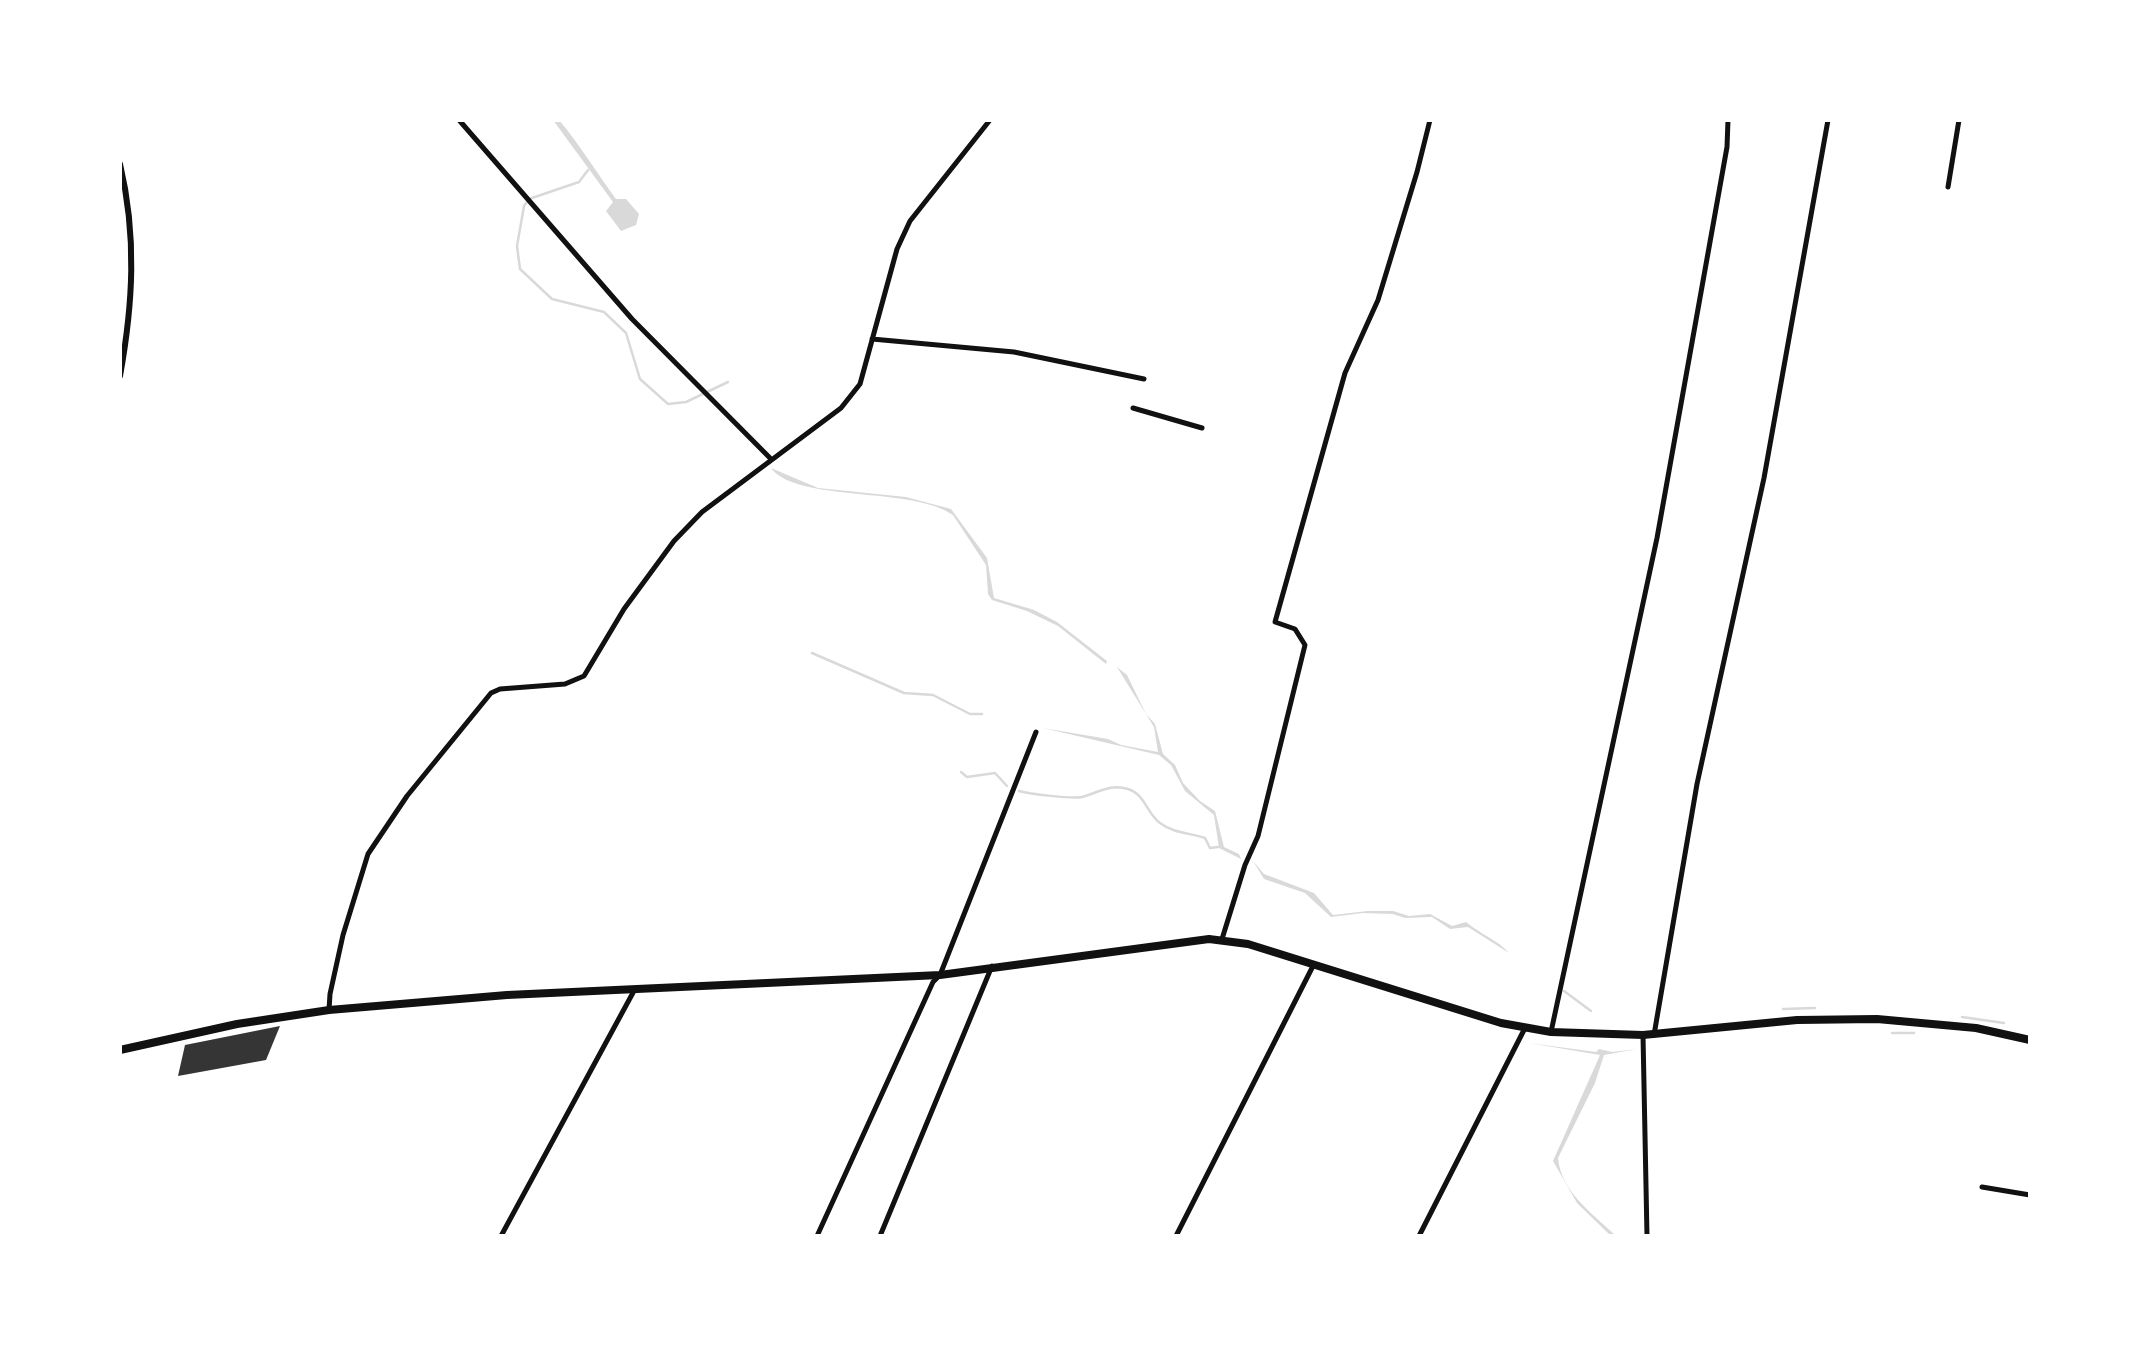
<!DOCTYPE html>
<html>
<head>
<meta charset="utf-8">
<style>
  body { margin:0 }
  #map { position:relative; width:2150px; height:1356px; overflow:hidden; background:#fff; font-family:"Sofia Sans Condensed",sans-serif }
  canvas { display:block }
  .frame { position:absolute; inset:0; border:122px solid #fff; pointer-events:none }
</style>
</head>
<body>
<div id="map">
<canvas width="2150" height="1356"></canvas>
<div class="frame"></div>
</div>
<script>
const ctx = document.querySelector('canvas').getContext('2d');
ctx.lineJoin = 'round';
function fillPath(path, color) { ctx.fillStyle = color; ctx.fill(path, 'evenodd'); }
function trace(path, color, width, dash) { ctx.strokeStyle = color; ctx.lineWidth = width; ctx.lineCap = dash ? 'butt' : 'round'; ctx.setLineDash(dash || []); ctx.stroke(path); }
const water = new Path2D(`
  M553 120H559C580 145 597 173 616 199H626L639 214 636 225 621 231 606 211 613 202Z
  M771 468 818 488 906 497 951 509 987 558 994 598 1034 610 1057 622 1107 661 1106 664 1058 626 1027 611 992 600 988 594 986 565 953 515C912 486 797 503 771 468Z
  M1117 667 1127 675 1146 714 1155 724 1163 754 1175 765 1183 783 1200 801 1215 811 1224 847 1239 854 1241 859 1219 848 1214 815 1185 791 1171 765 1159 755 1043 728 1108 739 1121 745 1158 752 1154 727Z
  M1253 861 1264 874 1314 893 1333 915 1368 911H1393L1409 916 1430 914 1452 926 1466 922C1480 934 1498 940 1509 953L1468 927 1450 929 1432 917 1405 918 1393 914 1363 913 1331 917 1305 893 1264 879Z
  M1529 1043 1596 1052 1599 1049 1612 1052 1637 1049 1604 1055 1595 1083 1558 1158C1561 1192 1593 1214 1616 1236H1611L1577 1203 1553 1161 1600 1055Z`);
const stream = new Path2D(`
  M588 170 579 182 529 199 524 206 517 246 520 269 552 299 604 312 626 333 640 379 668 404 686 402 728 382
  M812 653 904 693 933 695 970 714H982
  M961 772 967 777 995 773 1007 786
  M1019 791C1030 794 1072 799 1082 797 1098 793 1110 783 1128 789 1145 794 1147 814 1160 823 1173 833 1190 833 1205 838L1210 848 1218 847
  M1564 991 1591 1011
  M1783 1009 1815 1008
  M1962 1017 2004 1023
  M1892 1033H1914`);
const building = new Path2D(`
  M280 1026 266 1060 178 1076 185 1045Z`);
const minor = new Path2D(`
  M459 120 632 319 771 459
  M1948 187 1959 120
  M872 339 1014 352 1144 379
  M1133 408 1202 428
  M1222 939 1245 865 1258 836 1305 645 1295 629 1275 622 1345 373 1378 300 1417 172 1430 120
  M329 1010 330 994 343 935 368 854 407 796 491 693 500 689 565 684 584 676 624 609 674 541 702 512 841 408 860 384 897 249 910 221 990 120
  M1551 1032 1657 538 1727 147 1728 120
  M1643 1035 1647 1236
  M1654 1035 1697 784 1764 478 1828 120
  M1982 1187 2030 1195
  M501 1236 635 989
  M817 1236 933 982 940 975 1036 732
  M880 1236 992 966
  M1176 1236 1314 964
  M1419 1236 1525 1028`);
const tertiary = new Path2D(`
  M120 164C137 236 133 304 120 376`);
const primary = new Path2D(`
  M120 1050 237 1024 329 1010 507 995 940 975 1209 939 1248 944 1501 1023 1551 1032 1643 1035 1797 1020 1877 1019 1976 1028 2030 1040`);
fillPath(water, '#d9d9d9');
trace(stream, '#d9d9d9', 2.5);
fillPath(building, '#353535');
trace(minor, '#111', 5);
trace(tertiary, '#111', 6);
trace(primary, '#111', 8);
</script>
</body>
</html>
